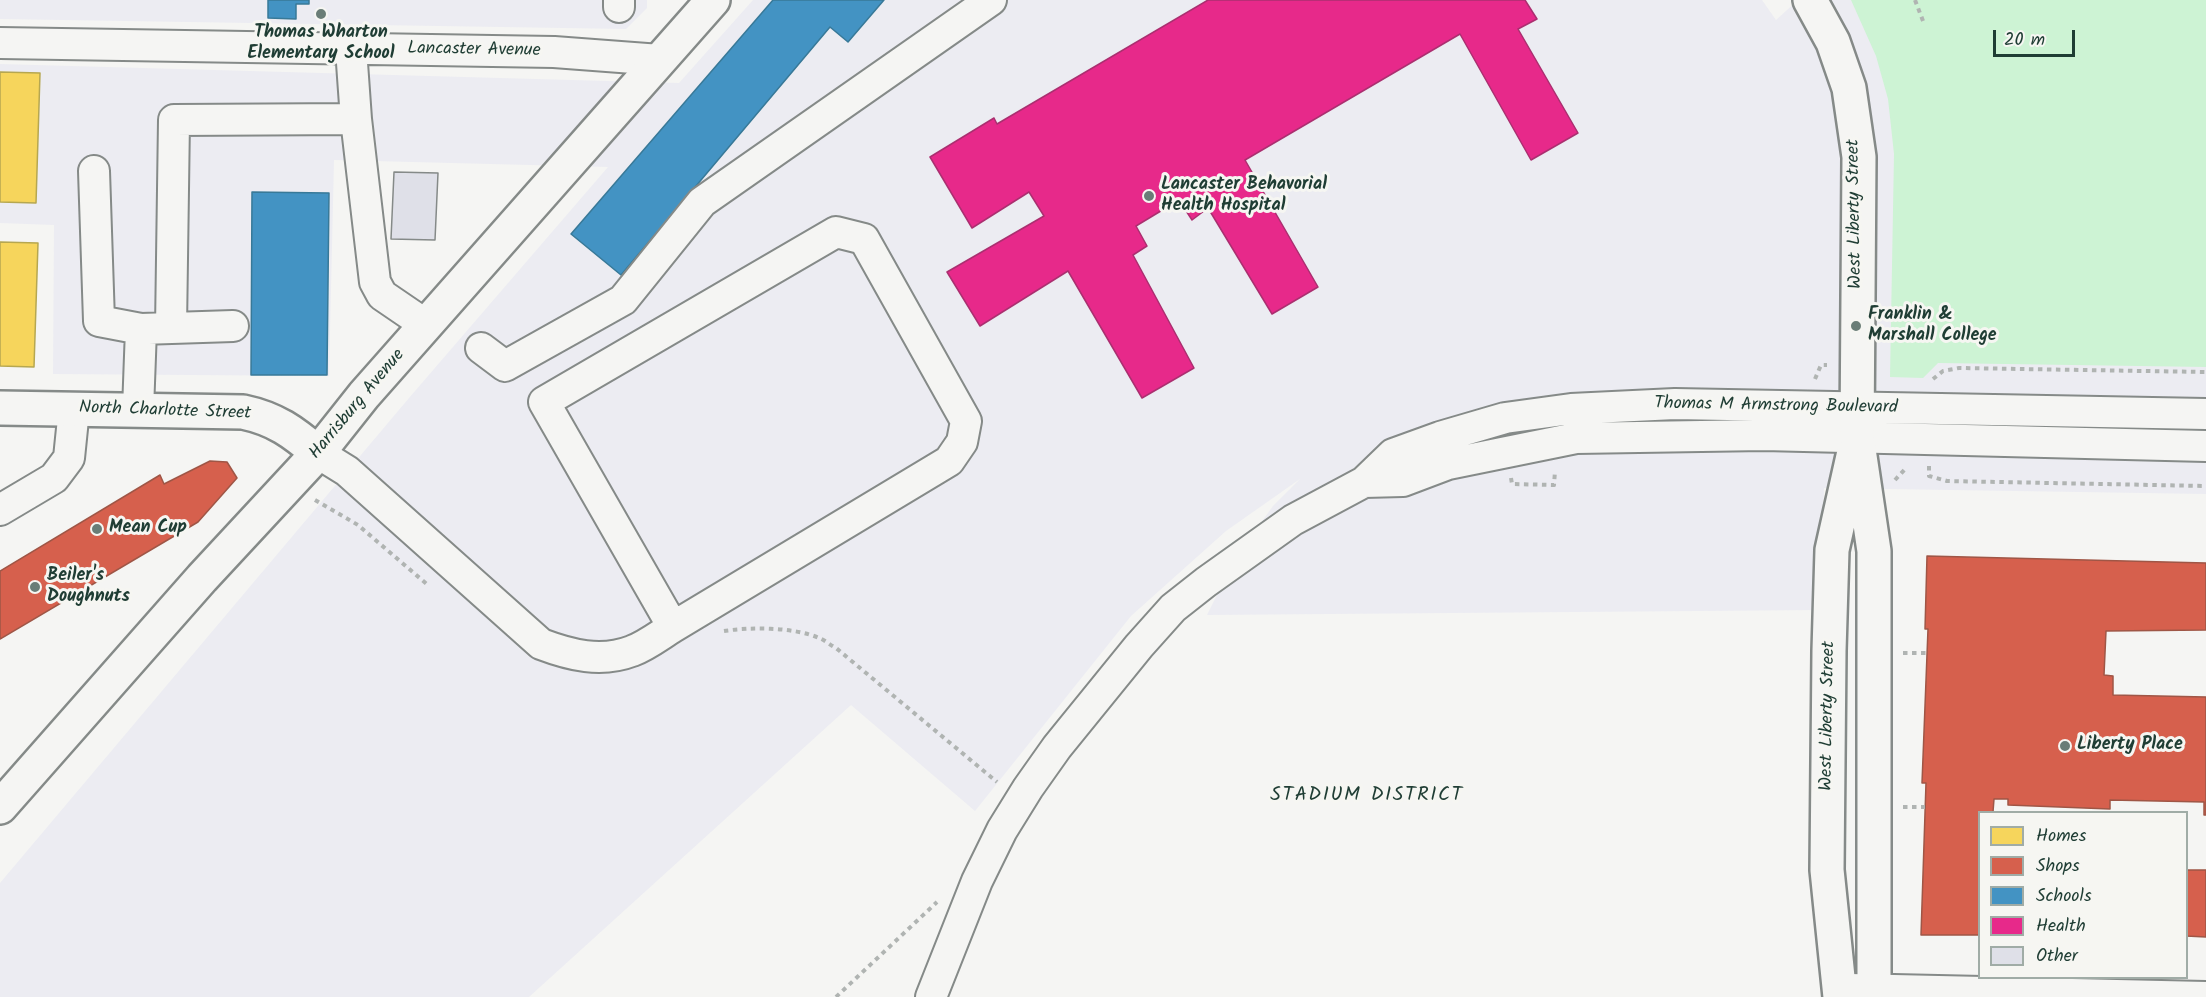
<!DOCTYPE html>
<html>
<head>
<meta charset="utf-8">
<style>
  body { margin:0 }
  #map { position:relative; width:2206px; height:997px; overflow:hidden; background:#f5f5f3; font-family:Kalam,sans-serif }
  canvas { display:block }
  .legend { position:absolute; left:1978px; top:811px; width:210px; height:168px; box-sizing:border-box; background:#f6f6f2; border:2px solid #a0aca6; margin:0; padding:8px 10px; list-style:none; font-size:18px; color:#1f3d34 }
  .legend li { display:flex; align-items:center; gap:12px; height:30px }
  .legend b { width:30px; border:2px solid #a0aca6 }
  .scale { position:absolute; left:1993px; top:30px; width:82px; height:27px; box-sizing:border-box; border:3px solid #1f3d34; border-top:0; padding-left:8px; font-size:18px; line-height:21px; white-space:nowrap; color:#1f3d34; -webkit-text-stroke:4px #f6f6f2; paint-order:stroke }
</style>
</head>
<body>
<div id="map">
<canvas width="2206" height="997"></canvas>
<ul class="legend">
<li><b style="height:16px;background:#f6d55c"></b>Homes</li>
<li><b style="height:16px;background:#d6604d"></b>Shops</li>
<li><b style="height:16px;background:#4393c3"></b>Schools</li>
<li><b style="height:16px;background:#e7298a"></b>Health</li>
<li><b style="height:16px;background:#dfe0e8"></b>Other</li>
</ul>
<div class="scale">20 m</div>
</div>
<script>
const ctx = document.querySelector('canvas').getContext('2d');
ctx.lineJoin = 'round';
function fillPath(path, color) { ctx.fillStyle = color; ctx.fill(path, 'evenodd'); }
function trace(path, color, width, dash) { ctx.strokeStyle = color; ctx.lineWidth = width; ctx.lineCap = dash ? 'butt' : 'round'; ctx.setLineDash(dash || []); ctx.stroke(path); }
function label(font, color, halo, rows, align = 'center') {
  ctx.font = font + ' Kalam,sans-serif'; ctx.lineWidth = 6; ctx.setLineDash([]); ctx.textBaseline = 'middle'; ctx.strokeStyle = halo; ctx.fillStyle = color; for (const [text, x, y, turn = 0] of rows) {
    ctx.save(); ctx.translate(x, y); ctx.rotate((+turn || 0) * Math.PI / 180); ctx.textAlign = isNaN(turn) ? turn : align; if (halo) ctx.strokeText(text, 0, 0); ctx.fillText(text, 0, 0); ctx.restore();
  }
}
const built = new Path2D(`
  M0 0H647V8L626 29 0 19Z
  M753 0H1762L1776 20 1798 0H2206V494L1824 488 1820 610 1207 615 1229 571 1250 538 1273 506 1300 479 1226 531 1131 616 975 811 851 705 529 997H0V883L409 398 608 167 334 160 329 376 53 374 54 225 0 223V64L679 83Z`);
const green = new Path2D(`
  M1851 0H2206V367L1938 363 1923 378 1890 377 1894 154 1888 99 1876 56Z`);
const homes = new Path2D(`
  M0 72 40 73 36 203 0 202Z
  M0 242 38 243 34 367 0 366Z`);
const shops = new Path2D(`
  M210 461 227 462 237 478 198 522 0 639V571L160 475 164 484Z
  M1927 556 2206 563V630L2106 631 2104 675 2113 676V695L2206 697V815H2204V802L2110 800V809L2008 805V799H1994L1993 812H1980V935H1921L1926 783H1922L1928 629H1925Z
  M2186 870H2206V937L2186 936Z`);
const schools = new Path2D(`
  M268 0H309V4H296V19L268 18Z
  M773 0H884L848 42 830 27 621 275 571 234Z
  M252 192 329 193 327 375H251Z`);
const health = new Path2D(`
  M1208 0H1525L1537 19 1518 29 1578 133 1531 160 1460 34 1245 160 1318 287 1272 314 1208 208 1192 220 1179 200 1136 226 1147 246 1133 255 1194 368 1142 398 1068 271 980 326 947 272 1044 216 1029 192 972 228 930 157 994 118 997 124Z`);
const building = new Path2D(`
  M394 172 438 173 435 240 391 239Z`);
const path = new Path2D(`
  M1915 0 1923 21
  M1815 379 1821 365H1827
  M1933 379 1943 371 1959 368 2206 372
  M1929 466V476L1947 481 2206 486
  M1511 478 1512 484 1554 485 1555 471
  M1895 480 1906 468
  M315 500 358 525 429 586
  M724 631C750 627 795 627 819 638 825 640 830 645 836 648L997 782
  M1903 653H1927
  M1903 807H1925
  M836 997 937 902`);
const minor = new Path2D(`
  M619 7V0
  M0 43 554 52 660 60
  M351 49 356 119
  M94 171 99 321 141 329
  M171 328 174 120 356 119 375 282 382 295 426 325
  M481 348 505 366 623 300 702 202 991 0
  M138 410 141 329 233 326
  M318 453 347 471 541 644C570 655 601 663 632 651 646 646 660 635 673 627L949 461 962 442 966 421 864 239 836 232 544 402 673 627
  M1364 482 1403 481 1448 464 1576 438 1764 435 2206 446
  M0 510 54 478 69 458 74 409
  M1849 989 2206 997
  M931 997 977 881 1002 830 1028 788 1057 747 1139 646 1173 608 1206 582 1293 520 1364 482 1393 454 1440 437 1505 418 1571 409 1675 404 2206 414`);
const major = new Path2D(`
  M1810 0 1833 42 1849 88 1859 157 1857 436 1874 551V997
  M0 408 243 412C276 419 293 432 318 453
  M0 807 202 578 318 453 364 395 713 0
  M1840 997 1827 870 1829 651 1832 550 1853 456`);
const markers = [
  [321,14,6,"#6a7d77"],
  [1149,196,6,"#6a7d77"],
  [1856,326,6,"#6a7d77"],
  [97,529,6,"#6a7d77"],
  [35,587,6,"#6a7d77"],
  [2065,746,6,"#6a7d77"]
];
const poiNames = [
  ["Thomas Wharton",321,34,"center"],
  ["Elementary School",321,55,"center"],
  ["Lancaster Behavorial",1161,186],
  ["Health Hospital",1161,207],
  ["Franklin &",1868,316],
  ["Marshall College",1868,337],
  ["Mean Cup",109,529],
  ["Beiler's",47,577],
  ["Doughnuts",47,598],
  ["Liberty Place",2077,746]
];
const streetNames = [
  ["Lancaster Avenue",474,51,1],
  ["West Liberty Street",1856,214,-91],
  ["Harrisburg Avenue",358,405,-50],
  ["Thomas M Armstrong Boulevard",1776,407,1],
  ["North Charlotte Street",165,412,2],
  ["West Liberty Street",1829,716,-89]
];
const neighbourhoodNames = [
  ["STADIUM DISTRICT",1367,797]
];
fillPath(built, '#ececf2');
fillPath(green, '#cdf3d4');
fillPath(homes, '#f6d55c');
trace(homes, '#b6a750', 1.5);
fillPath(shops, '#d6604d');
trace(shops, '#9f5646', 1.5);
fillPath(schools, '#4393c3');
trace(schools, '#387998', 1.5);
fillPath(health, '#e7298a');
trace(health, '#ab2f70', 1.5);
fillPath(building, '#dfe0e8');
trace(building, '#858a88', 1.5);
trace(minor, '#858a88', 34);
trace(major, '#858a88', 38);
trace(path, '#b0b4b2', 4, [4.5, 4.5]);
trace(minor, '#f5f5f3', 30);
trace(major, '#f5f5f3', 33);
for (const [x, y, r, color] of markers) { const dot = new Path2D(); dot.arc(x, y, r, 0, 2 * Math.PI); ctx.fillStyle = color; ctx.fill(dot); trace(dot, '#f6f6f2', 2); }
label('bold 18px', '#1f3d34', '#f6f6f2', poiNames, 'left');
label('18px', '#1f3d34', '#f6f6f2', streetNames);
ctx.letterSpacing = '1.5px';
label('20px', '#1f3d34', '#f6f6f2', neighbourhoodNames);
ctx.letterSpacing = '0px';
</script>
</body>
</html>
